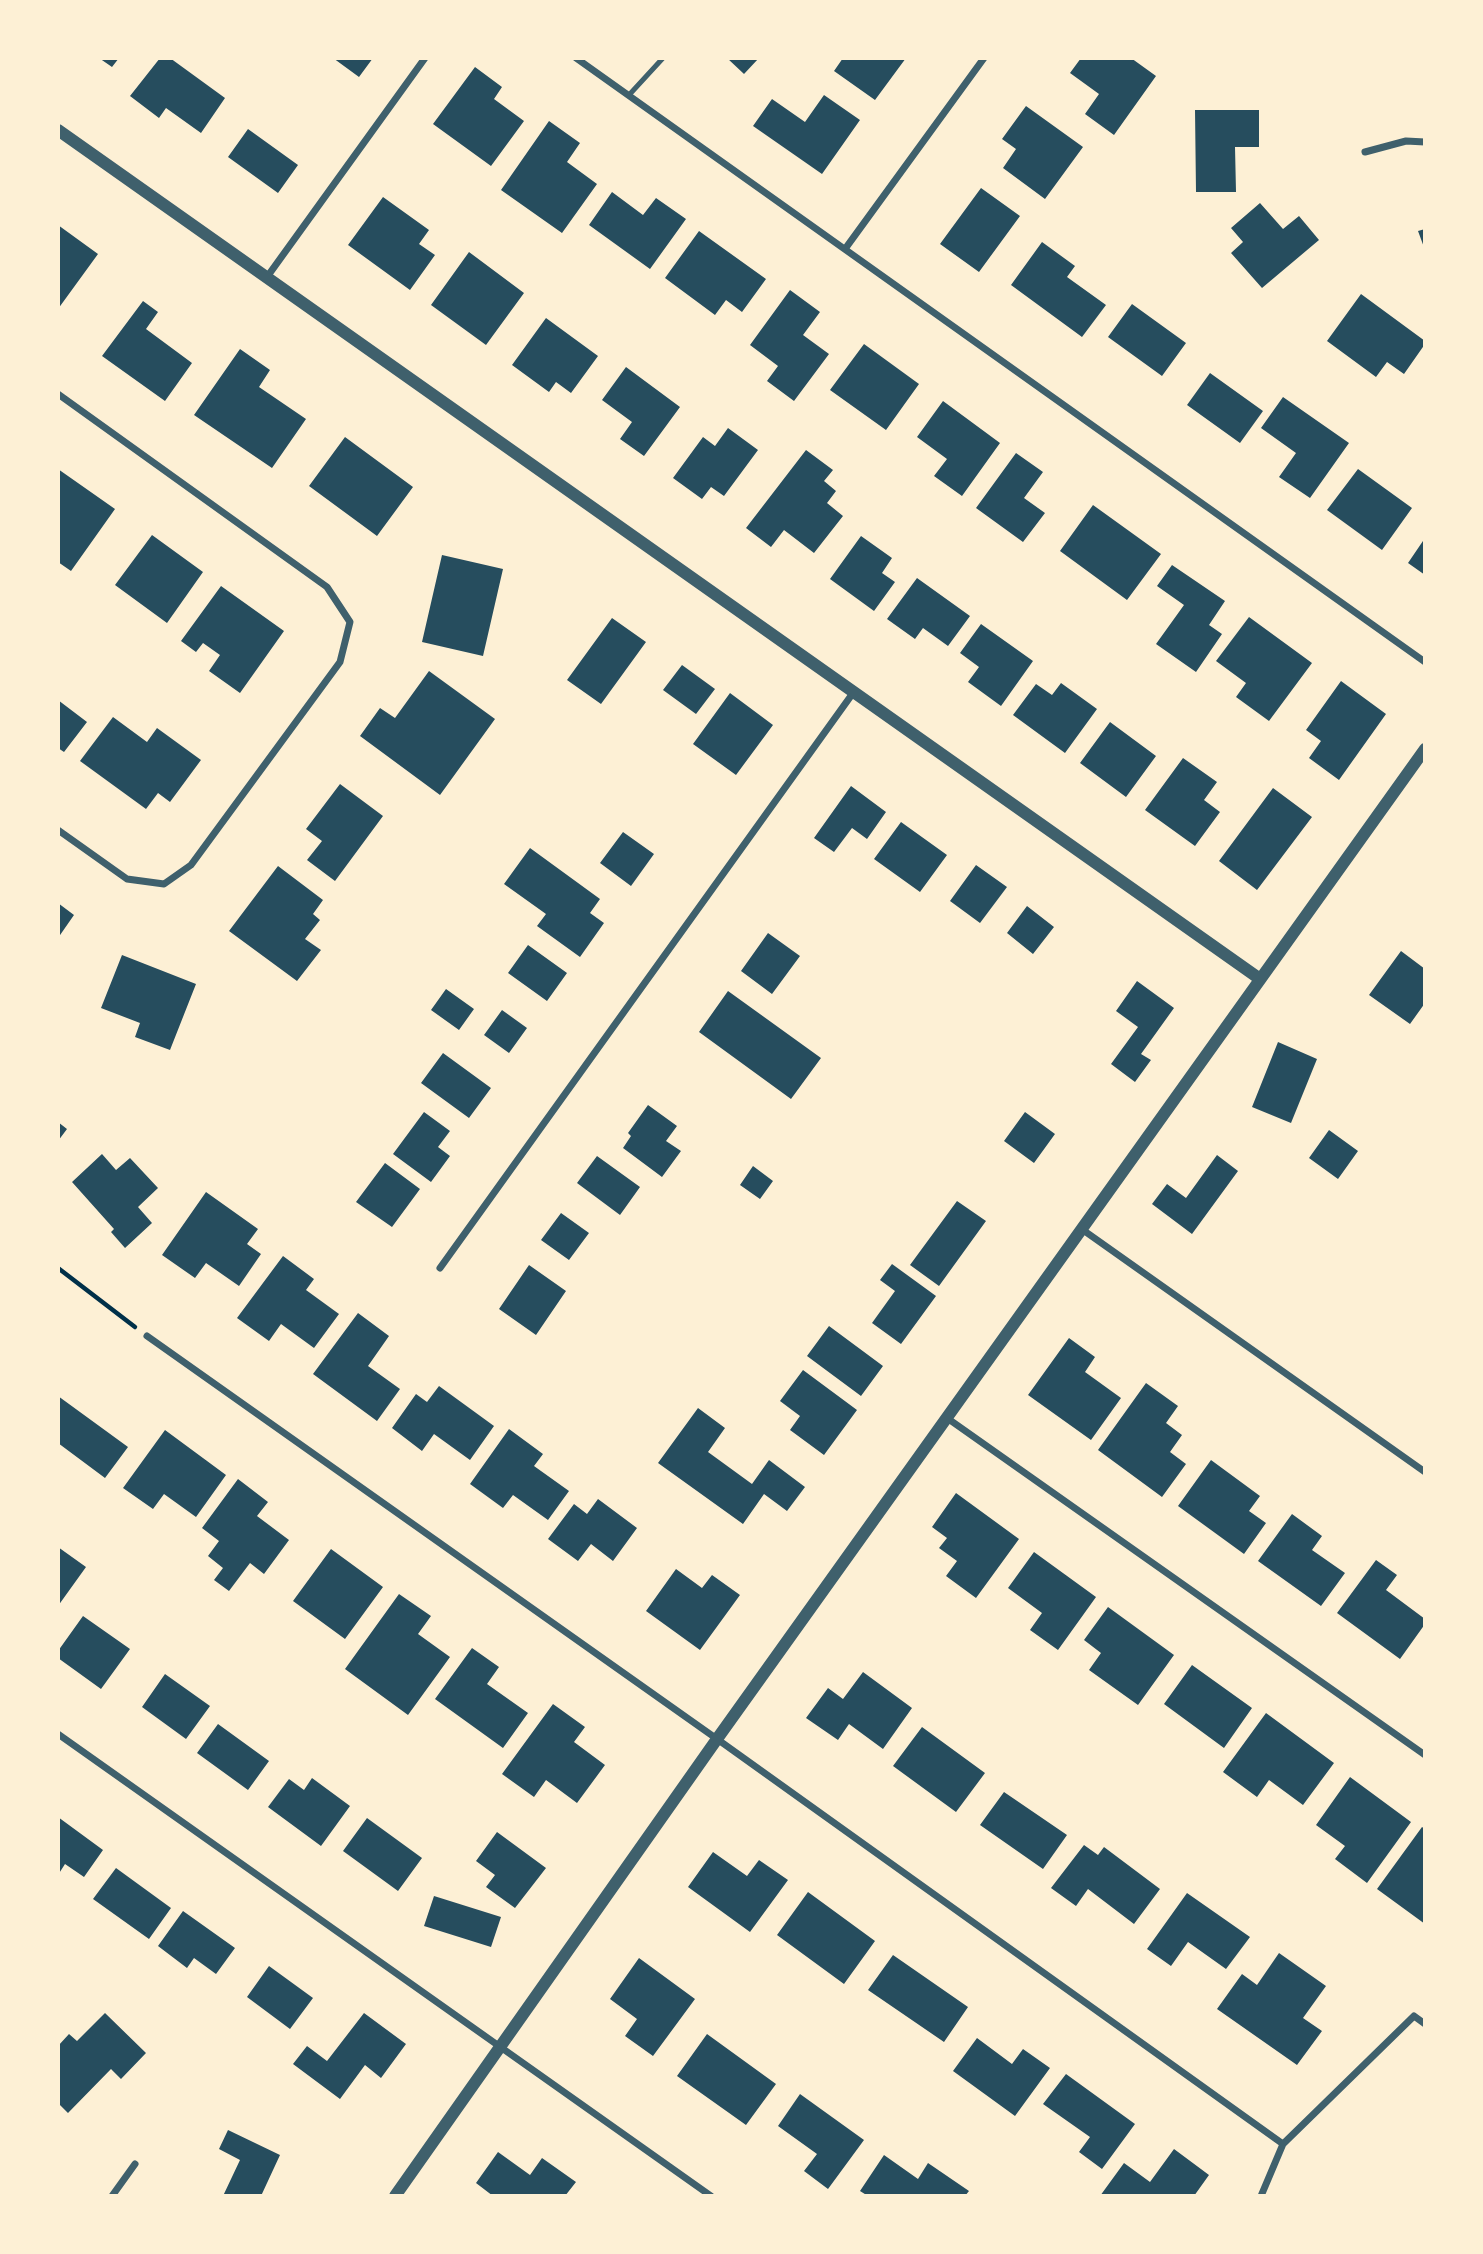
<!DOCTYPE html>
<html>
<head>
<meta charset="utf-8">
<style>
  body { margin:0 }
  #map { position:relative; width:1483px; height:2254px; overflow:hidden; background:#fdf0d5; font-family:Jost,sans-serif }
  canvas { display:block }
  .frame { position:absolute; inset:0; border:60px solid #fdf0d5; pointer-events:none }
</style>
</head>
<body>
<div id="map">
<canvas width="1483" height="2254"></canvas>
<div class="frame"></div>
</div>
<script>
const ctx = document.querySelector('canvas').getContext('2d');
ctx.lineJoin = 'round';
function fillPath(path, color) { ctx.fillStyle = color; ctx.fill(path, 'evenodd'); }
function trace(path, color, width, dash) { ctx.strokeStyle = color; ctx.lineWidth = width; ctx.lineCap = dash ? 'butt' : 'round'; ctx.setLineDash(dash || []); ctx.stroke(path); }
const building = new Path2D(`
  M99 58H119L112 67Z
  M160 58H170L225 98 201 133 166 108 159 118 130 96Z
  M333 58H373L359 77Z
  M727 58H759L744 74Z
  M843 58H906L875 100 834 71Z
  M1081 58H1131L1156 76 1114 135 1085 114 1099 94 1070 73Z
  M475 67 502 87 494 99 524 121 491 166 433 124Z
  M824 95 860 120 822 174 753 126 772 99 805 122Z
  M1026 106 1083 147 1045 199 1003 168 1016 149 1002 139Z
  M1195 110H1259V147H1235L1236 192H1196Z
  M549 121 580 143 567 162 597 184 562 233 501 190Z
  M248 129 298 165 278 193 228 157Z
  M981 188 1020 216 979 272 940 244Z
  M612 192 643 215 656 198 686 219 650 269 589 225Z
  M383 197 429 230 419 244 435 255 410 290 348 245Z
  M1260 203 1283 229 1299 216 1319 240 1262 288 1231 253 1243 242 1231 228Z
  M58 225 98 254 58 309Z
  M1425 229V250L1418 231Z
  M699 231 766 279 742 312 726 300 715 315 665 278Z
  M1042 242 1075 266 1067 277 1106 305 1082 337 1011 285Z
  M469 252 524 293 486 345 431 305Z
  M790 290 820 312 803 335 829 354 794 401 767 381 778 366 750 345Z
  M1361 294 1425 341V344L1404 374 1387 362 1376 377 1327 341Z
  M143 301 158 312 146 329 192 363 165 401 102 356Z
  M1132 304 1186 343 1162 376 1108 337Z
  M546 318 598 356 571 393 556 382 549 392 512 365Z
  M864 344 919 384 886 430 830 390Z
  M240 349 270 370 259 387 306 419 272 468 194 415Z
  M626 367 680 407 644 456 620 439 632 422 602 400Z
  M1210 373 1263 411 1240 443 1187 405Z
  M1283 397 1349 443 1310 498 1279 477 1296 453 1261 428Z
  M943 401 1000 443 962 496 934 476 947 459 917 437Z
  M728 428 758 450 724 496 711 487 702 499 673 478 703 437 715 446Z
  M345 437 413 487 377 536 309 486Z
  M806 450 833 470 824 481 836 491 827 503 843 516 814 553 784 530 771 547 746 528Z
  M1016 453 1043 472 1024 498 1045 513 1023 542 976 508Z
  M58 469 115 509 71 571 58 562Z
  M1358 469 1412 508 1382 550 1327 510Z
  M1093 505 1161 554 1127 600 1060 551Z
  M152 535 203 572 167 623 115 585Z
  M861 536 892 558 882 573 895 582 874 611 830 579Z
  M1425 538V575L1408 563Z
  M442 555 503 569 483 656 422 642Z
  M1172 565 1225 601 1209 625 1222 634 1196 672 1156 644 1184 605 1157 586Z
  M917 578 970 616 948 646 923 628 915 639 887 619Z
  M221 586 284 631 240 693 209 671 220 655 203 643 196 652 181 641Z
  M1249 617 1312 663 1269 721 1236 697 1246 683 1216 661Z
  M612 618 646 642 601 704 567 680Z
  M981 624 1033 661 1001 706 968 682 979 667 960 653Z
  M682 665 715 689 696 714 663 690Z
  M429 671 495 719 440 795 360 736 380 708 395 718Z
  M1341 681 1386 714 1339 780 1309 758 1321 741 1306 730Z
  M1061 683 1097 709 1065 753 1013 715 1036 684 1052 695Z
  M730 693 773 725 736 775 693 744Z
  M58 700 87 722 64 752 58 748Z
  M113 717 147 742 157 728 201 760 170 802 158 793 146 809 80 761Z
  M1110 722 1156 756 1126 797 1080 763Z
  M1183 758 1217 782 1204 800 1220 812 1195 846 1145 810Z
  M340 784 383 816 335 881 307 860 322 841 306 829Z
  M851 786 886 812 867 839 852 828 834 852 814 838Z
  M1273 788 1312 817 1257 890 1219 861Z
  M901 822 947 855 920 892 874 859Z
  M623 832 654 854 631 886 600 863Z
  M530 848 600 899 590 913 604 923 580 957 537 926 546 914 504 884Z
  M976 865 1007 887 980 923 950 901Z
  M278 866 323 900 313 914 320 920 305 939 321 950 297 981 229 931Z
  M58 903 74 915 58 938Z
  M1027 906 1054 927 1033 954 1007 933Z
  M768 933 800 956 772 994 741 971Z
  M528 945 567 973 547 1001 508 973Z
  M1401 951 1425 969V1003L1410 1024 1369 995Z
  M122 955 196 984 170 1050 135 1037 140 1023 101 1008Z
  M1137 981 1174 1008 1141 1054 1151 1060 1135 1082 1111 1064 1138 1027 1116 1011Z
  M446 989 474 1009 459 1030 431 1010Z
  M728 991 821 1058 791 1099 699 1032Z
  M502 1010 527 1028 509 1053 484 1035Z
  M1278 1042 1317 1059 1291 1123 1252 1107Z
  M443 1053 491 1088 469 1118 421 1083Z
  M648 1105 677 1126 666 1141 681 1151 662 1177 623 1148 631 1136 628 1133Z
  M424 1112 450 1131 438 1147 450 1156 431 1182 393 1154Z
  M1025 1112 1055 1134 1034 1163 1004 1141Z
  M58 1122 67 1129 58 1141Z
  M1329 1130 1358 1151 1338 1179 1309 1158Z
  M102 1154 116 1170 130 1158 158 1188 138 1207 152 1223 125 1248 111 1232 114 1229 72 1182Z
  M1217 1155 1238 1171 1192 1234 1152 1204 1167 1184 1186 1198Z
  M597 1156 640 1187 620 1215 577 1183Z
  M385 1163 420 1189 392 1227 356 1202Z
  M753 1166 773 1181 760 1199 740 1185Z
  M206 1192 258 1229 247 1244 261 1254 239 1286 206 1263 195 1278 162 1255Z
  M957 1201 986 1221 939 1286 910 1265Z
  M561 1213 589 1233 569 1260 541 1240Z
  M283 1256 314 1279 306 1290 339 1314 314 1348 281 1324 269 1341 237 1318Z
  M892 1264 936 1296 901 1344 872 1323 895 1291 880 1280Z
  M529 1265 566 1291 536 1335 499 1309Z
  M358 1313 389 1336 368 1366 400 1389 377 1421 313 1374Z
  M829 1326 883 1366 861 1396 807 1356Z
  M1069 1338 1095 1357 1085 1372 1121 1398 1091 1440 1028 1395Z
  M803 1370 857 1410 824 1455 790 1430 800 1416 780 1401Z
  M1146 1383 1178 1406 1166 1423 1182 1435 1170 1452 1186 1464 1162 1497 1098 1450Z
  M439 1386 494 1426 470 1460 434 1434 422 1451 392 1428 416 1394 427 1402Z
  M58 1396 128 1447 105 1478 58 1443Z
  M698 1408 725 1428 708 1452 752 1484 769 1460 805 1487 787 1511 764 1494 743 1524 658 1463Z
  M509 1429 543 1454 534 1466 569 1491 548 1520 513 1495 503 1508 470 1484Z
  M165 1430 226 1475 196 1517 164 1494 153 1509 123 1488Z
  M1211 1460 1260 1496 1249 1511 1266 1523 1244 1554 1178 1506Z
  M238 1479 268 1502 257 1516 289 1540 264 1574 250 1563 229 1591 214 1580 223 1568 208 1556 219 1541 202 1528Z
  M956 1493 1019 1539 976 1598 946 1576 957 1561 939 1548 947 1538 932 1527Z
  M598 1499 637 1528 613 1561 591 1544 578 1561 548 1539 574 1504 587 1514Z
  M1292 1514 1322 1536 1312 1550 1345 1573 1321 1606 1258 1561Z
  M58 1547 86 1567 58 1606Z
  M331 1549 383 1587 345 1639 293 1601Z
  M1034 1552 1096 1597 1058 1650 1030 1630 1042 1613 1008 1588Z
  M1376 1560 1397 1575 1386 1590 1425 1619V1624L1400 1659 1337 1613Z
  M676 1569 702 1588 712 1575 740 1595 700 1650 646 1611Z
  M399 1594 431 1616 418 1634 450 1657 408 1715 345 1669Z
  M1108 1607 1174 1655 1138 1705 1089 1670 1101 1653 1084 1640Z
  M83 1616 130 1649 101 1689 58 1658V1651Z
  M472 1648 499 1667 487 1684 528 1713 503 1748 435 1699Z
  M1192 1665 1252 1708 1224 1748 1164 1704Z
  M863 1672 912 1708 883 1749 849 1724 838 1740 806 1718 828 1688 843 1699Z
  M165 1674 210 1706 186 1739 142 1707Z
  M553 1704 585 1727 574 1742 605 1765 577 1803 546 1780 534 1797 502 1774Z
  M1266 1713 1334 1763 1303 1805 1269 1780 1257 1797 1223 1772Z
  M218 1724 269 1761 248 1790 197 1753Z
  M922 1727 985 1773 956 1812 893 1766Z
  M1350 1777 1411 1822 1367 1883 1335 1859 1345 1846 1316 1825Z
  M312 1778 350 1806 321 1846 268 1807 289 1779 304 1790Z
  M1004 1792 1067 1835 1043 1869 980 1825Z
  M58 1817 103 1850 84 1877 65 1864 58 1875Z
  M367 1818 422 1858 398 1891 343 1851Z
  M1422 1827 1425 1829V1924L1377 1889Z
  M497 1832 546 1868 515 1908 486 1887 495 1875 476 1861Z
  M1084 1845 1098 1855 1104 1847 1160 1889 1134 1924 1088 1889 1076 1906 1051 1888Z
  M713 1852 747 1876 759 1860 788 1880 750 1932 688 1887Z
  M116 1868 171 1908 149 1939 93 1899Z
  M808 1892 875 1941 844 1984 777 1935Z
  M1187 1893 1250 1937 1226 1969 1188 1942 1171 1966 1147 1949Z
  M434 1896 501 1917 491 1947 424 1926Z
  M183 1911 235 1948 216 1974 194 1958 187 1968 158 1946Z
  M1279 1953 1326 1986 1303 2018 1322 2031 1297 2065 1217 2009 1242 1974 1257 1985Z
  M893 1955 968 2007 944 2042 868 1990Z
  M639 1958 695 1999 653 2056 625 2036 637 2019 610 1999Z
  M269 1966 313 1998 290 2029 247 1997Z
  M105 2013 146 2053 121 2079 111 2069 68 2113 58 2103V2046L69 2034 77 2041Z
  M364 2013 406 2044 381 2078 365 2065 340 2099 293 2064 307 2046 327 2061Z
  M707 2034 776 2084 746 2125 677 2076Z
  M977 2038 1012 2064 1023 2049 1050 2068 1015 2116 953 2071Z
  M1066 2074 1135 2124 1102 2169 1079 2152 1090 2137 1043 2104Z
  M800 2094 864 2140 828 2189 804 2171 817 2154 778 2126Z
  M228 2130 280 2155 261 2196H223L240 2160 219 2149Z
  M1174 2149 1209 2175 1194 2196H1100L1124 2163 1150 2182Z
  M498 2152 530 2175 542 2158 576 2182 565 2196H493L476 2183Z
  M884 2155 918 2179 928 2163 969 2191 965 2196H868L860 2191Z`);
const path = new Path2D(`
  M58 1268 135 1327`);
const service = new Path2D(`
  M629 95 663 58`);
const minor = new Path2D(`
  M576 58 1425 662
  M1365 152 1406 141 1425 142
  M845 249 984 58
  M267 277 425 58
  M58 394 327 587 350 622 340 662 191 865 164 884 127 879 58 830
  M1083 1230 1425 1472
  M440 1268 853 693
  M147 1336 717 1739 1283 2144
  M947 1418 1425 1755
  M58 1734 711 2196
  M112 2196 135 2164
  M1261 2196 1283 2144 1414 2016 1425 2024`);
const tertiary = new Path2D(`
  M58 130 1260 979
  M395 2196 717 1739 1425 749`);
fillPath(building, '#264d5e');
trace(path, '#003049', 4.5);
trace(service, '#3f606c', 5);
trace(minor, '#3f606c', 7);
trace(tertiary, '#3f606c', 12);
</script>
</body>
</html>
